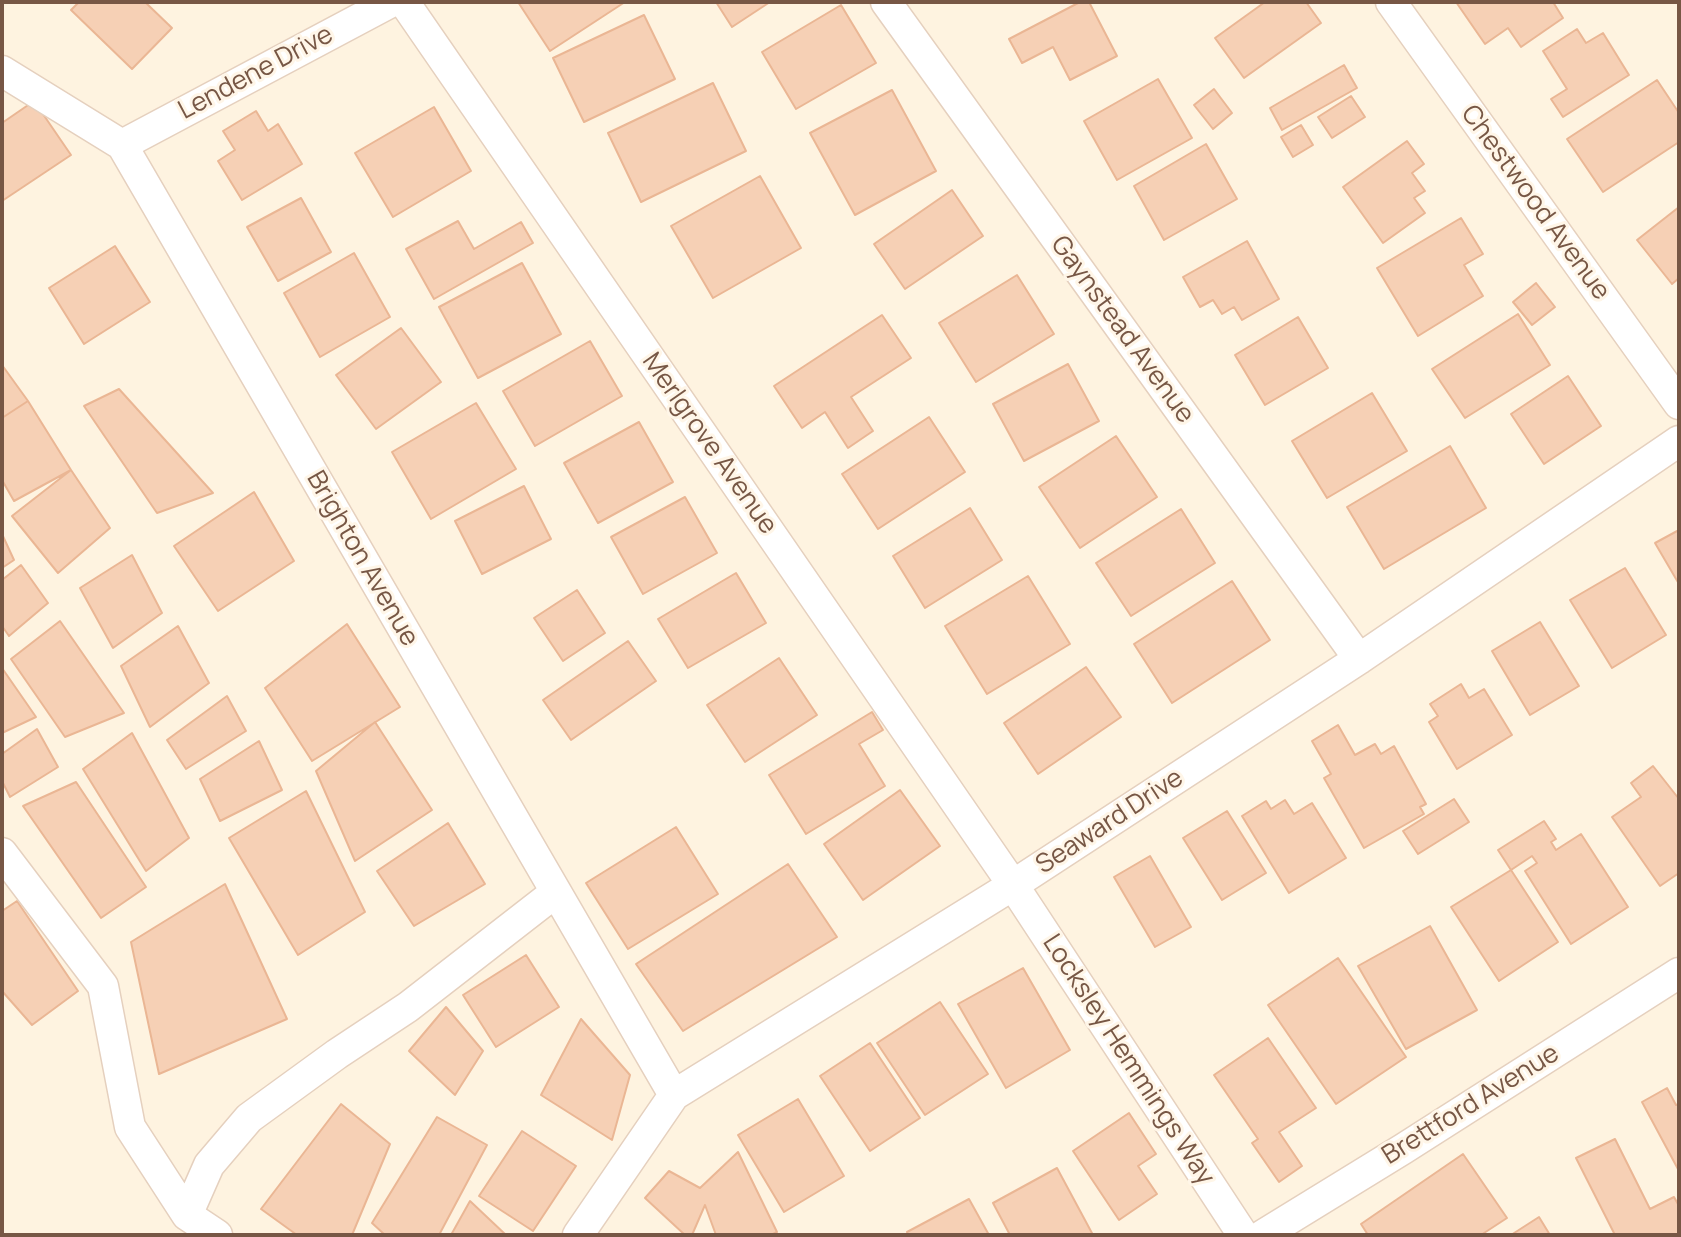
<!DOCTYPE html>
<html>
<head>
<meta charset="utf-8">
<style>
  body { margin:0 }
  #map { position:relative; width:1681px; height:1237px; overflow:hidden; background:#fef3e0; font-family:Manrope,sans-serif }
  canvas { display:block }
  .frame { position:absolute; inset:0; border:4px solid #775745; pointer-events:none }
</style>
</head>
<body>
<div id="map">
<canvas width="1681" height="1237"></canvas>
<div class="frame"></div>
</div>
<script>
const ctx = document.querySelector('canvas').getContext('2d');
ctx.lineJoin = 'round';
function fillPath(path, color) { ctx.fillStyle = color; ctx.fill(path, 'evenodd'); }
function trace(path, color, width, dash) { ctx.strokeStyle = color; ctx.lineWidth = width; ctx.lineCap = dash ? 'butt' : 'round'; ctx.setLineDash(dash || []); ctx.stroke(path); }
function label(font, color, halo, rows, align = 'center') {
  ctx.font = font + ' Manrope,sans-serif'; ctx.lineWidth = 6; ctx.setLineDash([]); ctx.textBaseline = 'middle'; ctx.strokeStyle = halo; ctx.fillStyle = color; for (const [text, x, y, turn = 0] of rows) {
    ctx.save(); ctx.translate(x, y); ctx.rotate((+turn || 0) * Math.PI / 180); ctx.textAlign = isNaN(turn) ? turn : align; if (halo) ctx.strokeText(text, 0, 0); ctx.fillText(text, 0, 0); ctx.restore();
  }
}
const building = new Path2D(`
  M79 2H145L172 28 132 69 71 10Z
  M518 2H625L550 51Z
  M716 2H770L732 27Z
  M1080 2H1089L1117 56 1070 80 1053 47 1022 63 1009 39Z
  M1265 2H1306L1321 23 1244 78 1215 38Z
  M1456 2H1553L1563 18 1521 47 1508 28 1485 44Z
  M841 5 876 63 796 109 762 52Z
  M644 15 675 79 584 122 553 58Z
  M1577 29 1586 43 1603 33 1629 75 1563 117 1551 99 1567 89 1543 51Z
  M1344 65 1357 88 1282 130 1270 108Z
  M1158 79 1192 138 1117 180 1084 121Z
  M1657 80 1679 113V142L1603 192 1567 139Z
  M713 83 746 151 641 202 608 133Z
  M1214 89 1232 113 1213 129 1194 105Z
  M892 90 936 171 855 215 810 133Z
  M1351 96 1365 117 1332 138 1318 117Z
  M34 101 71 155 2 201V123Z
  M434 107 471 171 393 217 355 153Z
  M256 111 268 131 278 124 302 164 242 200 218 161 235 150 223 131Z
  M1301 125 1313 145 1293 157 1281 137Z
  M1407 141 1424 164 1412 173 1425 191 1414 198 1425 213 1383 243 1343 187Z
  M1206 144 1237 199 1164 240 1134 186Z
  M760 176 801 248 713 298 671 226Z
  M952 190 983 236 905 289 874 244Z
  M301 198 331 252 278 281 247 227Z
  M1679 207V278L1672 284 1637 240Z
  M1461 218 1483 254 1464 265 1483 296 1418 336 1377 268Z
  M458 221 474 249 521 222 533 243 434 299 406 249Z
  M1247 241 1279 299 1242 320 1234 307 1222 314 1213 300 1200 307 1183 277Z
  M115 246 150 302 84 344 49 288Z
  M354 253 390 317 320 357 284 293Z
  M522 263 561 334 478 378 439 307Z
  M1017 275 1054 334 976 382 939 323Z
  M1536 283 1555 307 1532 325 1513 302Z
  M1518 314 1550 365 1465 418 1432 369Z
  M882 315 911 358 851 397 873 431 848 448 825 412 802 428 774 386Z
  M1298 317 1328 368 1265 405 1235 355Z
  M401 328 441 382 376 429 336 375Z
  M590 341 622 396 535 446 503 391Z
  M1068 364 1099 421 1024 461 993 404Z
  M2 365 28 401 2 418Z
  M1568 376 1601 426 1544 464 1511 414Z
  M119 389 213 493 157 513 84 406Z
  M1372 393 1407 451 1327 498 1292 441Z
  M28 401 71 470 14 501 2 480V418Z
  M476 403 516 469 431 519 392 452Z
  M929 417 965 472 878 529 842 474Z
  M639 422 673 482 598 523 564 463Z
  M1116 436 1157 497 1080 548 1039 487Z
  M1450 446 1486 508 1384 569 1347 507Z
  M71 470 110 528 58 573 12 516Z
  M524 486 551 539 482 574 455 521Z
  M254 492 294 561 218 611 174 546Z
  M685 497 717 553 643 594 611 537Z
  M970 508 1002 560 925 608 893 556Z
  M1181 509 1215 563 1131 616 1096 563Z
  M1679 530V584L1655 543Z
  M2 534 14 560 2 568Z
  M132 555 162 613 113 648 80 588Z
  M21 565 48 603 9 636 2 626V580Z
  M1625 568 1666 635 1612 668 1570 600Z
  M736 573 766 623 688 668 658 619Z
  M1028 576 1070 644 987 694 945 626Z
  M1232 581 1270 640 1172 703 1134 644Z
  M577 590 605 633 563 661 534 618Z
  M60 621 124 713 65 737 11 659Z
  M1540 622 1579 686 1530 715 1492 651Z
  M347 624 400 707 312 761 265 688Z
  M178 626 209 683 150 727 121 666Z
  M628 641 656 681 571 740 543 700Z
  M779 658 817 715 745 762 707 705Z
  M1086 667 1121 717 1038 774 1004 723Z
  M2 668 36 717 2 733Z
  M1461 684 1469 698 1484 689 1512 735 1457 769 1429 722 1438 716 1430 704Z
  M227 696 246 731 186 769 167 740Z
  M872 712 883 730 859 744 885 786 806 834 769 775Z
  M375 722 432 810 355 861 316 771Z
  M1338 725 1355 755 1375 744 1381 754 1394 746 1426 804 1420 807 1424 814 1364 848 1324 778 1331 774 1312 741Z
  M37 729 58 767 10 797 2 781V754Z
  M132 733 189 838 146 871 83 769Z
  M259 741 282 790 220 821 200 779Z
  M1653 766 1679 799V873L1660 886 1612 817 1641 797 1631 783Z
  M76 782 146 887 101 918 23 806Z
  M900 790 940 846 863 900 824 844Z
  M306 791 365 912 298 955 229 838Z
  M1454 799 1469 822 1418 854 1403 831Z
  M1285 800 1294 814 1312 803 1346 858 1289 893 1242 816 1266 801 1271 809Z
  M1227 811 1266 873 1222 900 1183 838Z
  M1544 821 1556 839 1551 842 1556 850 1581 834 1628 907 1571 944 1525 871 1537 863 1532 856 1511 870 1498 850Z
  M448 823 485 884 414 926 377 871Z
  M676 827 718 894 628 949 586 883Z
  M1150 856 1191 927 1155 947 1114 877Z
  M788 864 837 937 683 1031 636 964Z
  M1511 870 1558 942 1499 981 1451 907Z
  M225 884 287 1019 159 1074 131 942Z
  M17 901 78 991 32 1025 2 991V911Z
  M1430 926 1477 1010 1406 1049 1358 966Z
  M526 955 559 1007 496 1047 463 995Z
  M1338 958 1406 1057 1336 1104 1268 1005Z
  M1023 968 1070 1050 1006 1088 958 1004Z
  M940 1002 988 1074 925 1115 877 1043Z
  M446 1007 483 1051 455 1095 409 1051Z
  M581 1019 630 1075 612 1140 541 1095Z
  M1268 1038 1316 1108 1279 1132 1302 1166 1279 1182 1252 1143 1258 1139 1214 1075Z
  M870 1043 920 1118 870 1151 820 1076Z
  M1667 1088 1676 1105 1679 1104V1171L1642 1102Z
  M798 1099 844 1176 784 1212 738 1135Z
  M341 1104 390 1144 352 1235H297L261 1209Z
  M1129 1113 1156 1154 1138 1166 1157 1194 1119 1220 1073 1151Z
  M437 1117 487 1145 439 1235H385L372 1223Z
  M522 1131 576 1166 533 1231 479 1196Z
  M1615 1139 1650 1209 1674 1197 1679 1206V1235H1615L1576 1158Z
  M738 1152 777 1232 771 1235H716L705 1205 692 1235H685L645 1198 669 1171 700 1188Z
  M1463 1154 1507 1218 1481 1235H1368L1361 1224Z
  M1057 1168 1093 1235H1010L993 1203Z
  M969 1199 989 1235H908L907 1232Z
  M470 1201 506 1235H451Z
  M1539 1217 1550 1235H1511Z`);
const street = new Path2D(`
  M404 2 1013 885 1243 1235
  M886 2 1359 659
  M1391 2 1679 404
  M2 71 122 145 674 1095
  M122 145 391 2
  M2 853 103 986 130 1127 187 1215 217 1235
  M187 1215 209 1165 249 1118 337 1054 408 1007 556 892
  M578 1235 674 1095 1013 885 1359 659 1679 441
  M1263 1235 1403 1149 1679 973`);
const streetNames = [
  ["Lendene Drive",256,73,-28],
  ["Chestwood Avenue",1535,203,54],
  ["Gaynstead Avenue",1122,330,54],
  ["Merlgrove Avenue",709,444,55],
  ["Brighton Avenue",362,559,60],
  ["Seaward Drive",1110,822,-33],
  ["Locksley Hemmings Way",1128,1060,57],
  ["Brettford Avenue",1471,1105,-32]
];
fillPath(building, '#f6d0b5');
trace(building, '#eab694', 2);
trace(street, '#e5d0be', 33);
trace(street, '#fff', 30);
label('26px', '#775745', '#fff6e8', streetNames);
</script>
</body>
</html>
